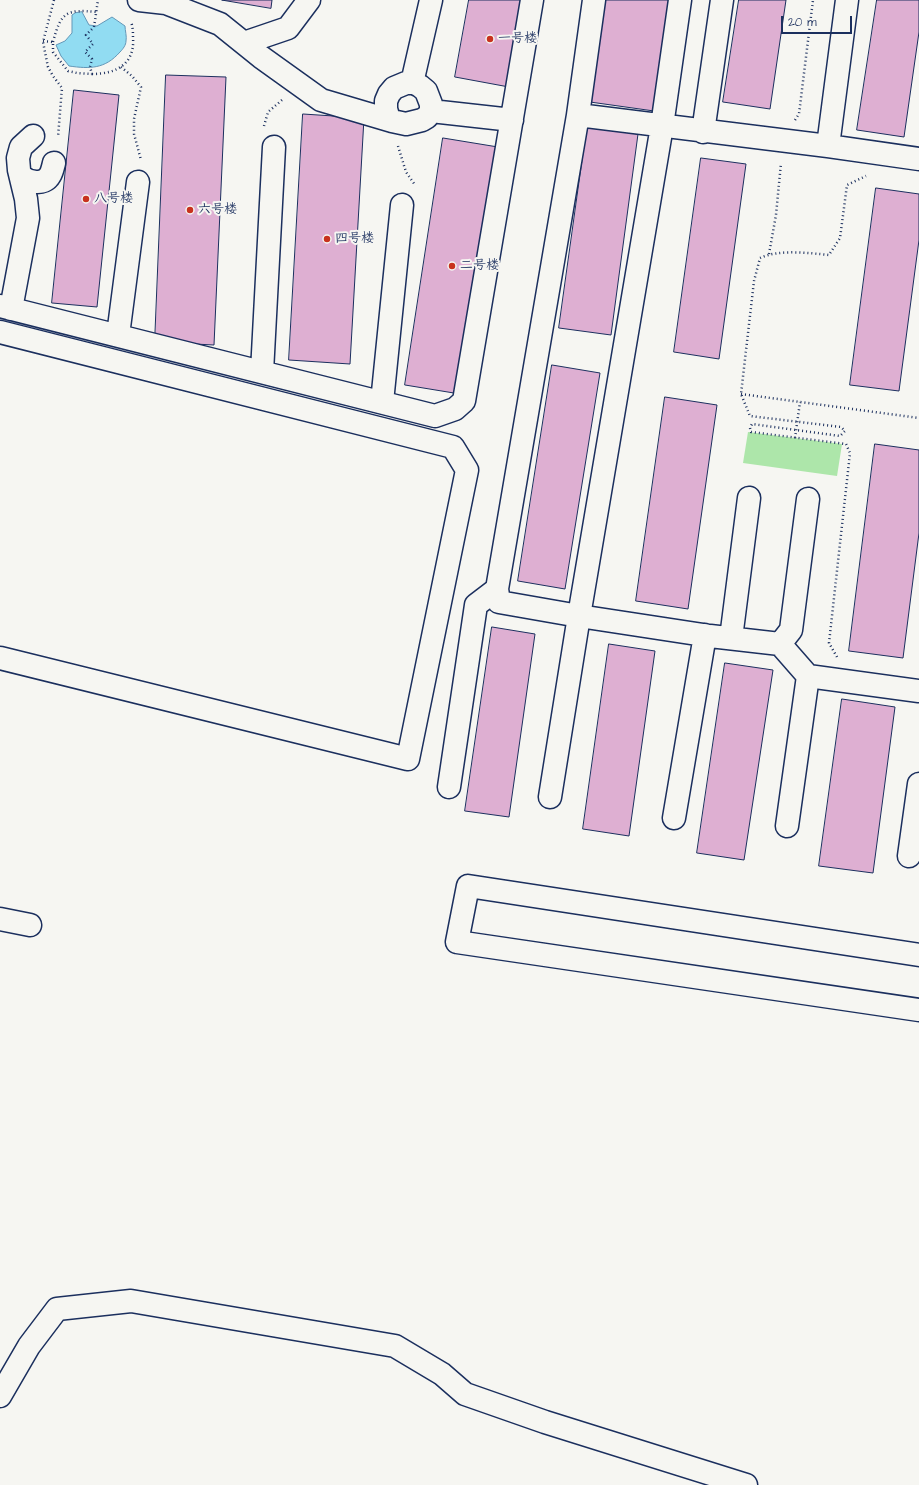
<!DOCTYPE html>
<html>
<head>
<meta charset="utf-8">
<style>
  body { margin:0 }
  #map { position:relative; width:919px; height:1485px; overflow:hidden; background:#f6f6f2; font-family:"Architects Daughter",sans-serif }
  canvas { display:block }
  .scale { position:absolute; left:781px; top:16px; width:71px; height:18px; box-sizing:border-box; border:2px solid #1b2f5e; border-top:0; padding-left:5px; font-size:12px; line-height:14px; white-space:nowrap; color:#1b2f5e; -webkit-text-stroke:3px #f6f6f2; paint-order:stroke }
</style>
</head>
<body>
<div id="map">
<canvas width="919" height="1485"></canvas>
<div class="scale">20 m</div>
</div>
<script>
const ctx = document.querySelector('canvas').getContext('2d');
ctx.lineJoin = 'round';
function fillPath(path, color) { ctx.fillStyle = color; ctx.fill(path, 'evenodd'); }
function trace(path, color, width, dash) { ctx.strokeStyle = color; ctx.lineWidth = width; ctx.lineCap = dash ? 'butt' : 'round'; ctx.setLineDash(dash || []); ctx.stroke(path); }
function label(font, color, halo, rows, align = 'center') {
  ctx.font = font + ' "Architects Daughter","LXGW WenKai TC",sans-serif'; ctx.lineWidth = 4; ctx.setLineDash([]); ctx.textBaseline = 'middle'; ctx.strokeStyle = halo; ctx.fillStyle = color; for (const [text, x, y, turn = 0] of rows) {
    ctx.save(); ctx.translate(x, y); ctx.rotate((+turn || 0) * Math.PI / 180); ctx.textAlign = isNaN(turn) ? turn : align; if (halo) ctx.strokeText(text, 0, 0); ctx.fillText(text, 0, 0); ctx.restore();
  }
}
const green = new Path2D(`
  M748 432 842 444 837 476 743 463Z`);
const water = new Path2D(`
  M82 12 89 25 97 26 112 17 125 26C125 30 127 37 126 41 126 45 123 49 120 52 105 69 90 69 69 66L61 56 56 45 65 41 72 33V15L75 13Z`);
const building = new Path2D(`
  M222 0H272L271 8Z
  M469 0H525L509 87 455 77Z
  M605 0H670L654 111 590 102Z
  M739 0H786L770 109 723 102Z
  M877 0H919V32L904 137 857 130Z
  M166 75 226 77 214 345 155 342Z
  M74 90 119 95 97 307 52 303Z
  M303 114 364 118 350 364 289 360Z
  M587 127 638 134 611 335 559 328Z
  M443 138 498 147 460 394 405 385Z
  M701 158 746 164 719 359 674 352Z
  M876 188 919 194V240L899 391 850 385Z
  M552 365 600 373 565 589 518 581Z
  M665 397 717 405 688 609 636 601Z
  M875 444 919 450V533L903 658 849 651Z
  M492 627 535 634 509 817 465 811Z
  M609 644 655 651 629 836 583 829Z
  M725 663 773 670 744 860 697 853Z
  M842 699 895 707 873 873 819 866Z`);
const path = new Path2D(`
  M54 0 43 42 48 67 53 76 62 88 58 137
  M43 41 53 42V52L68 71 77 73 92 74 90 67 92 59 85 52 93 44 86 35 94 27 98 0
  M53 42C61 12 66 9 97 12
  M121 67 132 76 141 87 134 119V134L141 160
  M92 74C116 74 135 64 133 38 133 33 133 27 131 22
  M795 120 799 114 813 0
  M264 126 268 112 282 100
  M398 146 406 172 415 185
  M769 254 776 215 781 163
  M741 394 919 418
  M795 438 800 402
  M837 657 829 643 850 453 846 444 751 432 750 428 752 424 840 436 845 431 841 427 750 416 741 394 754 281 760 258C779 249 809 253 829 255L840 238 847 185 866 176`);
const minor = new Path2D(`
  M139 0 166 3 220 24 261 57 321 100 392 121 406 124 422 120 427 117 431 111V104L426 91 420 86 414 83H406L394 88 389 94 386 101V109L388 116 392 121
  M680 0 662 126 579 616 710 636 780 644 808 676 919 691
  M244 43 288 28 309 0
  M412 83 431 0
  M431 111 512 120
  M578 115 594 0
  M703 132 722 0
  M828 146 847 0
  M21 176C28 182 44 186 50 175 52 172 53 167 54 163
  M0 306 435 416 455 409 464 401 532 0
  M11 309 28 218 26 199 19 170 18 158 21 147 33 136
  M0 332 453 447 467 470 408 759 0 658
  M118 335 138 182
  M262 372 274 147
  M382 402 402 205
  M497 589 499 602 579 616 550 797
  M731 638 749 498
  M780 644 791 630 808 499
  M449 787 476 605 497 589 578 115 828 146 919 159
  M674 818 705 635
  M787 826 808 676
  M909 856 919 784
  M0 919 30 925
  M919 955 468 886 457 942 919 1010
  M0 1396 29 1346 57 1309 131 1301 395 1346 442 1374 465 1394 545 1422 746 1485`);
const markers = [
  [490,39,4,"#c8321e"],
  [86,199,4,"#c8321e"],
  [190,210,4,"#c8321e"],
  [327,239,4,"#c8321e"],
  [452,266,4,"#c8321e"]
];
const poiNames = [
  ["一号楼",498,39],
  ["八号楼",94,199],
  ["六号楼",198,210],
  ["四号楼",335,239],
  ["二号楼",460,266]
];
fillPath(green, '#ade6aa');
fillPath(water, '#91dcf2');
trace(water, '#6297b7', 1);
fillPath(building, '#deafd2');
trace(building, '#1b2f5e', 1);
trace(minor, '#1b2f5e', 25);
trace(path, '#1b2f5e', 2.5, [1, 3]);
trace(minor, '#f6f6f2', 22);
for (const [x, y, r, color] of markers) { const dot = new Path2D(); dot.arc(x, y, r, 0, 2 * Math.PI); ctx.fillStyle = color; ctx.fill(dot); trace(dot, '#f6f6f2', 1.5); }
label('13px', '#1b2f5e', '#f6f6f2', poiNames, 'left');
</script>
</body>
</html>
